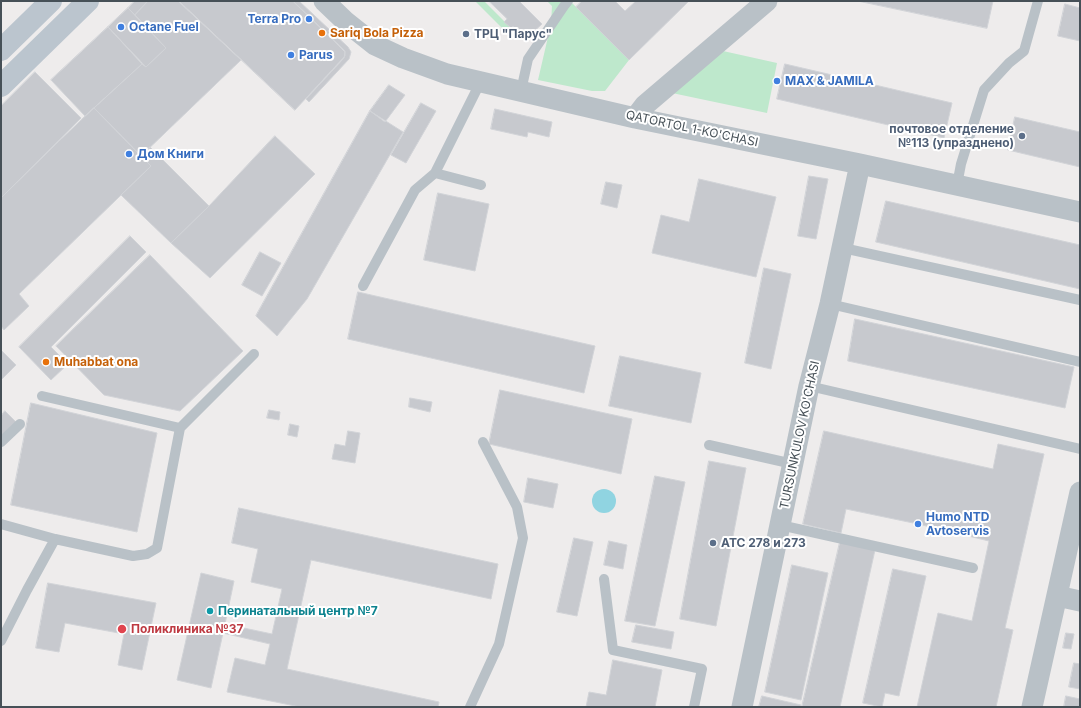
<!DOCTYPE html>
<html>
<head>
<meta charset="utf-8">
<style>
  body { margin:0 }
  #map { position:relative; width:1081px; height:708px; overflow:hidden; background:#eeecec; font-family:Inter,sans-serif }
  canvas { display:block }
  .frame { position:absolute; inset:0; border:2px solid #465057; pointer-events:none }
</style>
</head>
<body>
<div id="map">
<canvas width="1081" height="708"></canvas>
<div class="frame"></div>
</div>
<script>
const ctx = document.querySelector('canvas').getContext('2d');
ctx.lineJoin = 'round';
function fillPath(path, color) { ctx.fillStyle = color; ctx.fill(path, 'evenodd'); }
function trace(path, color, width, dash) { ctx.strokeStyle = color; ctx.lineWidth = width; ctx.lineCap = dash ? 'butt' : 'round'; ctx.setLineDash(dash || []); ctx.stroke(path); }
function label(font, color, halo, rows, align = 'center') {
  ctx.font = font + ' Inter,sans-serif'; ctx.lineWidth = 4; ctx.setLineDash([]); ctx.textBaseline = 'middle'; ctx.strokeStyle = halo; ctx.fillStyle = color; for (const [text, x, y, turn = 0] of rows) {
    ctx.save(); ctx.translate(x, y); ctx.rotate((+turn || 0) * Math.PI / 180); ctx.textAlign = isNaN(turn) ? turn : align; if (halo) ctx.strokeText(text, 0, 0); ctx.fillText(text, 0, 0); ctx.restore();
  }
}
const green = new Path2D(`
  M475 1H484L511 28 506 32Z
  M547 1H570L629 60 605 91H592L538 80 551 24 552 6Z
  M723 51 777 63 767 113 672 93Z`);
const water = new Path2D(`
  M592 501a12 12 0 1 1 24 0a12 12 0 1 1-24 0Z`);
const building = new Path2D(`
  M135 1H148L135 15 128 8Z
  M148 1H178L241 60 141 156 94 108 142 64 146 67 166 48 135 15Z
  M179 1H293L345 51V56L295 110Z
  M293 1H299L348 47 351 52 349 59 309 102 306 99 344 58 345 52Z
  M489 1H519L542 24 526 39 513 26 511 28 504 22 507 19Z
  M582 1H615L625 11 636 1H689L629 60 576 7Z
  M858 1H993L987 28Z
  M1065 4 1080 8V41L1058 36Z
  M128 8 166 48 146 67 108 27Z
  M108 27 142 64 85 116 51 80Z
  M785 64 952 103 944 138 777 99Z
  M35 72 81 118 1 198V106Z
  M389 85 405 95 385 122 370 111Z
  M421 103 436 111 406 163 391 155Z
  M94 108 151 166 19 294 29 306 4 330 1 326V198L57 143Z
  M495 109 552 122 549 137 528 132 527 137 491 129Z
  M370 111 403 132 307 299 277 336 256 316Z
  M1015 117 1080 132V167L1008 150Z
  M275 136 315 174 210 278 171 243 209 206Z
  M150 147 209 206 171 243 121 195 151 166 141 156Z
  M809 176 828 179 816 239 798 236Z
  M699 179 776 197 756 277 652 253 661 215 689 222Z
  M606 182 622 185 617 208 601 204Z
  M438 193 489 204 475 271 424 260Z
  M886 201 1080 245V289L876 242Z
  M130 236 146 252 51 347 68 364 51 380 19 347Z
  M260 252 281 263 262 296 242 285Z
  M150 255 243 351 180 411 104 395 56 346Z
  M764 268 791 274 771 369 745 363Z
  M358 292 595 346 584 393 348 339Z
  M855 319 1074 367 1065 408 848 361Z
  M1 350 16 365 1 380Z
  M620 356 701 373 691 423 609 406Z
  M500 390 632 419 621 474 489 444Z
  M410 398 432 402 430 412 409 407Z
  M31 403 157 433 137 532 11 505Z
  M269 410 280 412 279 420 267 418Z
  M5 411 16 422 1 436V416Z
  M290 424 299 426 297 437 288 435Z
  M348 431 360 433 355 463 332 459 335 444 345 446Z
  M824 431 993 469 998 444 1044 454 1005 628 1013 630 996 707H917L938 613 972 621 989 541 918 524 846 509 841 533 803 524Z
  M709 461 746 468 716 626 680 619Z
  M655 476 685 482 655 626 625 621Z
  M528 478 558 484 553 508 524 502Z
  M239 508 498 564 491 599 311 560 287 669 439 702 438 707H300L227 692 235 658 265 665 270 644 223 633 211 688 177 680 201 573 234 581 225 624 272 634 282 589 251 582 258 549 232 543Z
  M574 538 593 542 577 616 557 612Z
  M609 541 627 545 623 569 604 565Z
  M840 542 875 550 840 707H802Z
  M792 565 828 573 801 700 765 692Z
  M893 569 926 576 899 696 885 693 882 707 863 703Z
  M48 583 156 603 142 670 118 665 124 634 65 623 59 652 36 648Z
  M636 625 674 632 671 649 632 642Z
  M1066 633 1074 634 1071 649 1063 648Z
  M613 660 662 670 655 707H586L589 692 606 695Z
  M1074 663 1080 664V689L1069 687Z
  M762 696 801 705 800 707H759Z
  M1066 696 1080 699V707H1064Z`);
const service = new Path2D(`
  M521 91 528 59 564 6 568 1
  M435 173 481 185
  M957 185 961 164 984 90 1009 63 1024 51 1038 1
  M843 248 1080 300
  M363 286 415 190 435 173 481 81
  M830 304 1080 362
  M809 386 1080 449
  M42 396 180 428
  M1 442 20 424
  M709 445 793 464
  M1 524 55 539 133 556 147 554 157 548 180 428 254 354
  M780 525 973 568
  M604 579 613 650 702 669 694 707
  M1 641 27 590 55 539
  M470 707 499 644 523 538 517 507 483 442`);
const minor = new Path2D(`
  M324 1 346 22 375 45 403 58 447 74 635 118 860 164 1080 212
  M635 118 645 105 767 1
  M1057 596 1080 601
  M742 707 809 386 830 304 860 164
  M1032 707 1080 492`);
const secondary = new Path2D(`
  M1 50 51 1
  M1 86 88 1`);
const markers = [
  [309,19,4,"#3f7fe0"],
  [121,27,4,"#3f7fe0"],
  [322,33,4,"#e8710a"],
  [466,34,4,"#5c6f8a"],
  [291,55,4,"#3f7fe0"],
  [777,81,4,"#3f7fe0"],
  [1022,136,4,"#5c6f8a"],
  [129,154,4,"#3f7fe0"],
  [46,362,4,"#e8710a"],
  [918,524,4,"#3f7fe0"],
  [713,543,4,"#5c6f8a"],
  [210,611,4,"#0f9aa8"],
  [122,629,5,"#e0444e"]
];
const shopNames = [
  ["Terra Pro",301,19,"right"],
  ["Octane Fuel",129,27],
  ["Parus",299,55],
  ["MAX & JAMILA",785,81],
  ["Дом Книги",137,154],
  ["Humo NTD",926,517],
  ["Avtoservis",926,531]
];
const foodNames = [
  ["Sariq Bola Pizza",330,33],
  ["Muhabbat ona",54,362]
];
const serviceNames = [
  ["ТРЦ \"Парус\"",474,34],
  ["почтовое отделение",1014,129,"right"],
  ["№113 (упразднено)",1014,143,"right"],
  ["АТС 278 и 273",721,543]
];
const streetNames = [
  ["QATORTOL 1-KO'CHASI",692,129,12],
  ["TURSUNKULOV KO'CHASI",800,435,-78]
];
const cultureNames = [
  ["Перинатальный центр №7",218,611]
];
const healthNames = [
  ["Поликлиника №37",131,629]
];
fillPath(green, '#bee8cc');
fillPath(water, '#90d4e1');
fillPath(building, '#c7c9ce');
trace(building, '#d1d3d7', 1);
trace(service, '#b9c1c7', 10);
trace(minor, '#b9c1c7', 21);
trace(secondary, '#bbc5ce', 22);
for (const [x, y, r, color] of markers) { const dot = new Path2D(); dot.arc(x, y, r, 0, 2 * Math.PI); ctx.fillStyle = color; ctx.fill(dot); trace(dot, '#fff', 1.5); }
label('bold 12px', '#366cbe', '#fff', shopNames, 'left');
label('bold 12px', '#c56008', '#fff', foodNames, 'left');
label('bold 12px', '#4e5e75', '#fff', serviceNames, 'left');
label('12px', '#465057', '#fff', streetNames);
label('bold 12px', '#0d838f', '#fff', cultureNames, 'left');
label('bold 12px', '#be3a42', '#fff', healthNames, 'left');
</script>
</body>
</html>
